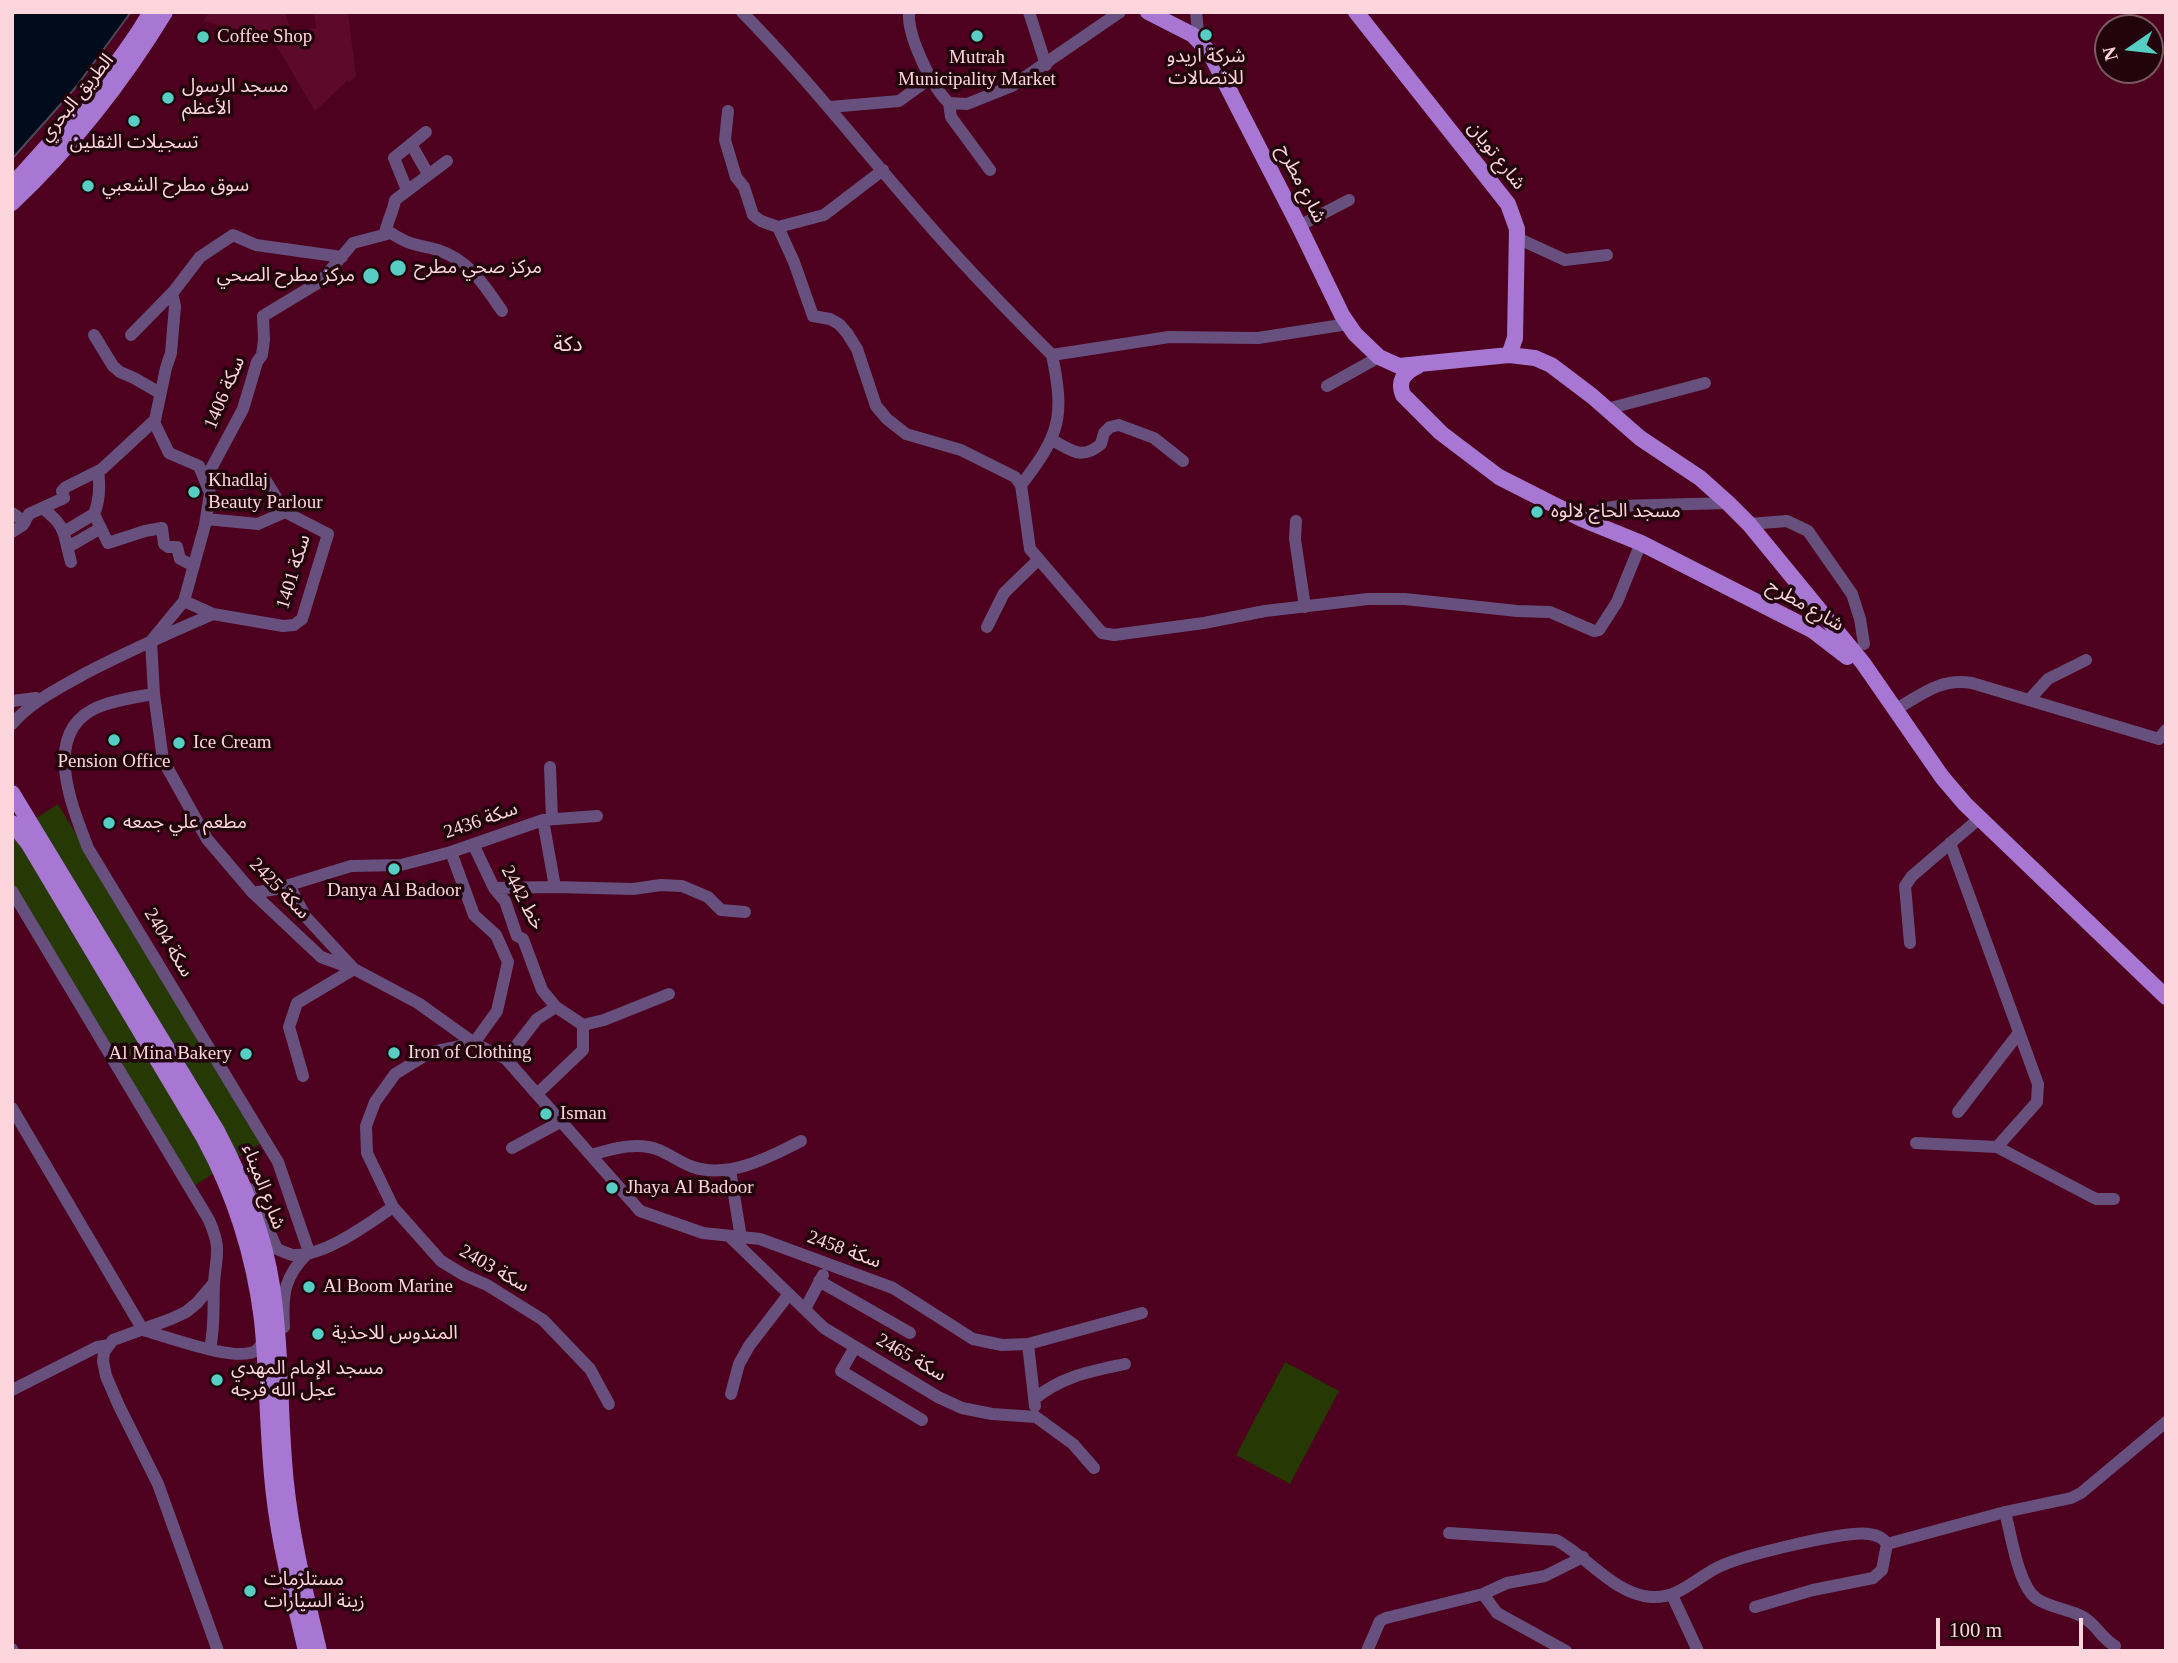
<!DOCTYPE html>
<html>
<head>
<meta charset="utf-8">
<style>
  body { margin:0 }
  #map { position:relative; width:2178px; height:1663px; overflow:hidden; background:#4d011e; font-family:"Times New Roman",serif }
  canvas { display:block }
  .frame { position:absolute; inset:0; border:14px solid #fcd6dc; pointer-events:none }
  .north { position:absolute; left:2094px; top:14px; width:70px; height:70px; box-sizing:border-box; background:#21040c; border:2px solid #79585f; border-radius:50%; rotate:256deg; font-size:19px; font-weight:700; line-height:28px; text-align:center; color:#fcd6dc }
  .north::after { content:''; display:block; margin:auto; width:24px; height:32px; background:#56cec3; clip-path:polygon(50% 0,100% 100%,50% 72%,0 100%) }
  .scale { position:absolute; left:1936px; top:1618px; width:147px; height:32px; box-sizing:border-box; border:4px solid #fcd6dc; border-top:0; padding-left:9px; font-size:21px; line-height:24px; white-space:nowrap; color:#fcd6dc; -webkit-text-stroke:5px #21040c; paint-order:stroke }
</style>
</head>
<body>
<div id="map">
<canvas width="2178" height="1663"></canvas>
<div class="frame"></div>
<div class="north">N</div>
<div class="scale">100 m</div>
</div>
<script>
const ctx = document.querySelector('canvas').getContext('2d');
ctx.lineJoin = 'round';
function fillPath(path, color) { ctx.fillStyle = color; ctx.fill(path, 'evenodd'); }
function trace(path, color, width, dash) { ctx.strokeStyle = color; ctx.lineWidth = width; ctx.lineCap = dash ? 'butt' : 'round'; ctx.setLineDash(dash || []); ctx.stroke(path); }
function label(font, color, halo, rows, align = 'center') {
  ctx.font = font + ' "Times New Roman","Noto Sans Arabic",serif'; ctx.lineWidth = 7; ctx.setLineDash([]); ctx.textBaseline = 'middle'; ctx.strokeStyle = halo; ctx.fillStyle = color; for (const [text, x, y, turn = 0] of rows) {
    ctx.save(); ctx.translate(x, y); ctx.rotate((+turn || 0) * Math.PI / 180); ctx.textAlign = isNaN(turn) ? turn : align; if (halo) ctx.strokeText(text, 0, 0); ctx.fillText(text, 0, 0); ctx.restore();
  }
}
const built = new Path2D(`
  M209 12H286L290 31 316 28 314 12H348L356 76 350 82 347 81 315 111 272 38 203 21Z`);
const green = new Path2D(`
  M58 804 263 1142 237 1158 33 820Z
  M15 833 219 1170 194 1186 12 886V834Z
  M1285 1362 1339 1391 1290 1484 1236 1455Z`);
const water = new Path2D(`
  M12 12H131L76 87 12 159Z`);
const minor = new Path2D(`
  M742 12C811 82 870 159 935 232 973 275 1012 315 1052 355L1169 337 1258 338 1348 324
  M909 12C907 36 932 87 949 103L967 104 1012 86 1120 12
  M1029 12 1046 65
  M1196 12 1199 40
  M949 103 951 117 990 170
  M830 107 899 101 931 78
  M728 111 725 140 736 177 744 187 753 215 761 221 778 227 794 262 813 316 830 319 839 324 847 333 857 349 876 406 887 419 906 434 961 450 1015 477 1021 485 1030 549 1102 633 1114 635 1204 623 1265 611 1368 599H1405L1517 611 1550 612 1594 631 1599 630 1617 602 1641 543
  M411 144 428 174
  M407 190 394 158 426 132
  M1299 226 1349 200
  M778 227 824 215 883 170
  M385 234C387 221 393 213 395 200L447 161
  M1517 238 1565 260 1607 255
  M94 335 113 366 120 372 134 378 160 393
  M131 335 174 291 200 257 233 235 256 245 342 257
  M1327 386 1379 357
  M1607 409 1705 383
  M1052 440C1072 450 1081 461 1101 444L1104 433 1110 427 1119 425 1154 438 1183 461
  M98 471C100 485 100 500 94 514L108 543 145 531 162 528 164 544 168 547H177L180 559 194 566
  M205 480 243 409 257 362 262 355 264 340 263 316 321 281 353 243 391 233C411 246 417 244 438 250 469 260 485 286 502 311
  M241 484 266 481 285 512
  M1021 485C1060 435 1065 417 1052 355
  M42 508C68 527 63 535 71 562
  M12 513 25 522
  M206 519 258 524 285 512
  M1296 521 1295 539 1305 607
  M1592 523 1602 509 1619 506 1728 503
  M1749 524 1787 521 1808 531 1852 594 1860 619 1864 644
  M12 532 23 525 29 514 64 498 62 491 66 487 102 469 155 420 166 368 171 353 175 306 172 293
  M64 532 94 514
  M68 547 101 528
  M184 601 213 614 283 626 294 625 302 619 328 534 285 512
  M987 627 1004 593 1038 560
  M151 641 154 694 163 760 207 839 253 893 321 957 354 969 418 1003 474 1043 506 1059 640 1211 703 1233 760 1239 893 1288 973 1339 1002 1345 1028 1344 1142 1313
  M151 641 184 601 205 525 210 493 199 466 169 453 154 422
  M154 694C136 697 108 701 92 710 42 737 73 809 88 848L278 1162 309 1252
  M2029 700 2048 679 2086 660
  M12 701 36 698
  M1895 710C1922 694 1940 678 1972 683L2159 739 2166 730
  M12 724C32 701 58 689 84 674 126 652 169 633 213 614
  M550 767 552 819
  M543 820 597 816
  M1950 843 2038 1084 2037 1102 1997 1147
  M473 844 494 888 505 901 517 936 523 939 542 990 556 1007
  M451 852 474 915 496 935 508 962 497 1011 474 1043 431 1052 395 1074 375 1102 366 1126 367 1153 393 1207 441 1261 464 1275 487 1285 543 1320 590 1369 609 1404
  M289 885 305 916 354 969 297 1003 289 1027 303 1076
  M494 888 555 887
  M12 891 209 1220C222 1250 216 1254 214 1284 213 1307 215 1326 210 1349
  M253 893 276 889 351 866 401 865 451 852 543 820 555 887 633 889 661 885 682 886 708 897 721 910 745 912
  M1910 943 1905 886 1912 876 1974 823
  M506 1059 537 1019 556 1007 583 1025 604 1020 669 994
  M538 1093 583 1050V1025
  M12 1108 143 1330C165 1336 239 1364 257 1350 260 1347 261 1344 264 1341
  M1958 1112 2018 1034
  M1916 1143 1997 1147 2096 1199H2114
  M512 1148 562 1121
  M591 1155C612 1149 637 1141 659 1150 671 1155 681 1163 693 1167 729 1179 770 1157 801 1141
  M730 1170 741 1238
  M250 1189 277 1249C282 1251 288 1254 293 1255 324 1257 368 1224 393 1207
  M730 1237 824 1328 938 1397 962 1408 992 1414 1036 1417 1073 1444 1094 1468
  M819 1281 910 1333
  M214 1283 197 1303 186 1312 171 1319 113 1340 104 1352 103 1361 106 1376 119 1406 158 1484 218 1651
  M805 1309 823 1275
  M284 1327C282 1294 284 1276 309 1252
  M1028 1344 1035 1406
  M855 1347 841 1371 922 1420
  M12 1390 97 1347 109 1345
  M731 1394 739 1364 749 1346 789 1294
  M1034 1399C1063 1376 1088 1372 1125 1364
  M2005 1512C2011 1534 2018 1586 2037 1599 2051 1608 2069 1609 2083 1617 2097 1625 2101 1638 2115 1646
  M1449 1533 1556 1540C1588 1557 1614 1594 1651 1597 1681 1599 1698 1575 1723 1565 1746 1555 1846 1530 1869 1534 1877 1535 1883 1537 1887 1544L2005 1512 2071 1498 2081 1493 2166 1422
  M1483 1594 1497 1613 1566 1651
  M1672 1595 1698 1651
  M1755 1607 1813 1590 1873 1578 1882 1570 1887 1544
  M12 1649 13 1651
  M1367 1651 1380 1621 1386 1618 1483 1594 1507 1583 1545 1576 1583 1557`);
const major = new Path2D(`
  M1148 12 1193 35 1210 53 1299 226 1342 315 1355 334 1379 357 1399 366 1509 355 1535 358 1551 365 1592 396 1640 438 1700 478 1728 503 1749 524 1863 663 1942 777 1965 804 2166 997
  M1356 12 1508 204 1517 229 1515 338 1509 355
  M12 185C61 131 113 76 151 12
  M12 203C71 147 123 81 165 12
  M1418 366C1405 372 1397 380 1403 395L1441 433 1499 477 1582 519 1641 543 1812 630 1847 657
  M12 793 217 1131C242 1179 264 1232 272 1286 282 1351 279 1418 286 1483 292 1540 306 1595 319 1651
  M12 823 28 843 204 1138C235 1195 254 1256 262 1320 268 1378 267 1437 274 1495 280 1548 294 1599 306 1651`);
const markers = [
  [1206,35,7,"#56cec3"],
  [977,36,7,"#56cec3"],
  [203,37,7,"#56cec3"],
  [168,98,7,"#56cec3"],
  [134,121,7,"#56cec3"],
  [88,186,7,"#56cec3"],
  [398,268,9,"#56cec3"],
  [371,276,9,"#56cec3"],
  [194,492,7,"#56cec3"],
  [1537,512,7,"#56cec3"],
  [114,740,7,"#56cec3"],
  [179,743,7,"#56cec3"],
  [109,823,7,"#56cec3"],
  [394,869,7,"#56cec3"],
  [394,1053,7,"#56cec3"],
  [246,1054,7,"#56cec3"],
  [546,1114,7,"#56cec3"],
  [612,1188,7,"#56cec3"],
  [309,1287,7,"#56cec3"],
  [318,1334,7,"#56cec3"],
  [217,1380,7,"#56cec3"],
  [250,1591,7,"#56cec3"]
];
const poiNames = [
  ["Coffee Shop",217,37],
  ["شركة اريدو",1206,57,"center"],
  ["للاتصالات",1206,79,"center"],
  ["Mutrah",977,58,"center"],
  ["Municipality Market",977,80,"center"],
  ["مسجد الرسول",182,87],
  ["الأعظم",182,109],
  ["تسجيلات الثقلين",134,143,"center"],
  ["سوق مطرح الشعبي",102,186],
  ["مركز صحي مطرح",414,268],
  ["مركز مطرح الصحي",355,276,"right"],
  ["Khadlaj",208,481],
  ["Beauty Parlour",208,503],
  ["مسجد الحاج لالوه",1551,512],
  ["Ice Cream",193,743],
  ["Pension Office",114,762,"center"],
  ["مطعم علي جمعه",123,823],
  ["Danya Al Badoor",394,891,"center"],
  ["Iron of Clothing",408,1053],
  ["Al Mina Bakery",232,1054,"right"],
  ["Isman",560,1114],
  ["Jhaya Al Badoor",626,1188],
  ["Al Boom Marine",323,1287],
  ["المندوس للاحذية",332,1334],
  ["مسجد الإمام المهدي",231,1369],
  ["عجل الله فرجه",231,1391],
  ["مستلزمات",264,1580],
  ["زينة السيارات",264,1602]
];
const streetNames = [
  ["الطريق البحري",77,98,-51],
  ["شارع تويان",1496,156,52],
  ["شارع مطرح",1301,184,63],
  ["1406 سكة",225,393,-67],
  ["1401 سكة",294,572,-73],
  ["شارع مطرح",1805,606,30],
  ["سكة 2436",481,821,-19],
  ["سكة 2425",279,889,46],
  ["2442 خط",522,898,62],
  ["سكة 2404",168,943,59],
  ["شارع الميناء",263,1187,69],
  ["سكة 2458",844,1250,20],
  ["سكة 2403",494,1269,30],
  ["سكة 2465",911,1358,30]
];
const neighbourhoodNames = [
  ["دكة",568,345]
];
fillPath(built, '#5d0929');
fillPath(green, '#263803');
fillPath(water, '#000c1c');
trace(water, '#4c4956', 2);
trace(minor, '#67507d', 12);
trace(major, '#a777d3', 16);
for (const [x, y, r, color] of markers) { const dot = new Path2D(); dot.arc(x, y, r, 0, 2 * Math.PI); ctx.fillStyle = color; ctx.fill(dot); trace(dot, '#21040c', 2.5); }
label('19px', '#fcd6dc', '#21040c', poiNames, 'left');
label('19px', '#fcd6dc', '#21040c', streetNames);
label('21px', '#fdd7dd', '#21040c', neighbourhoodNames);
</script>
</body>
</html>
